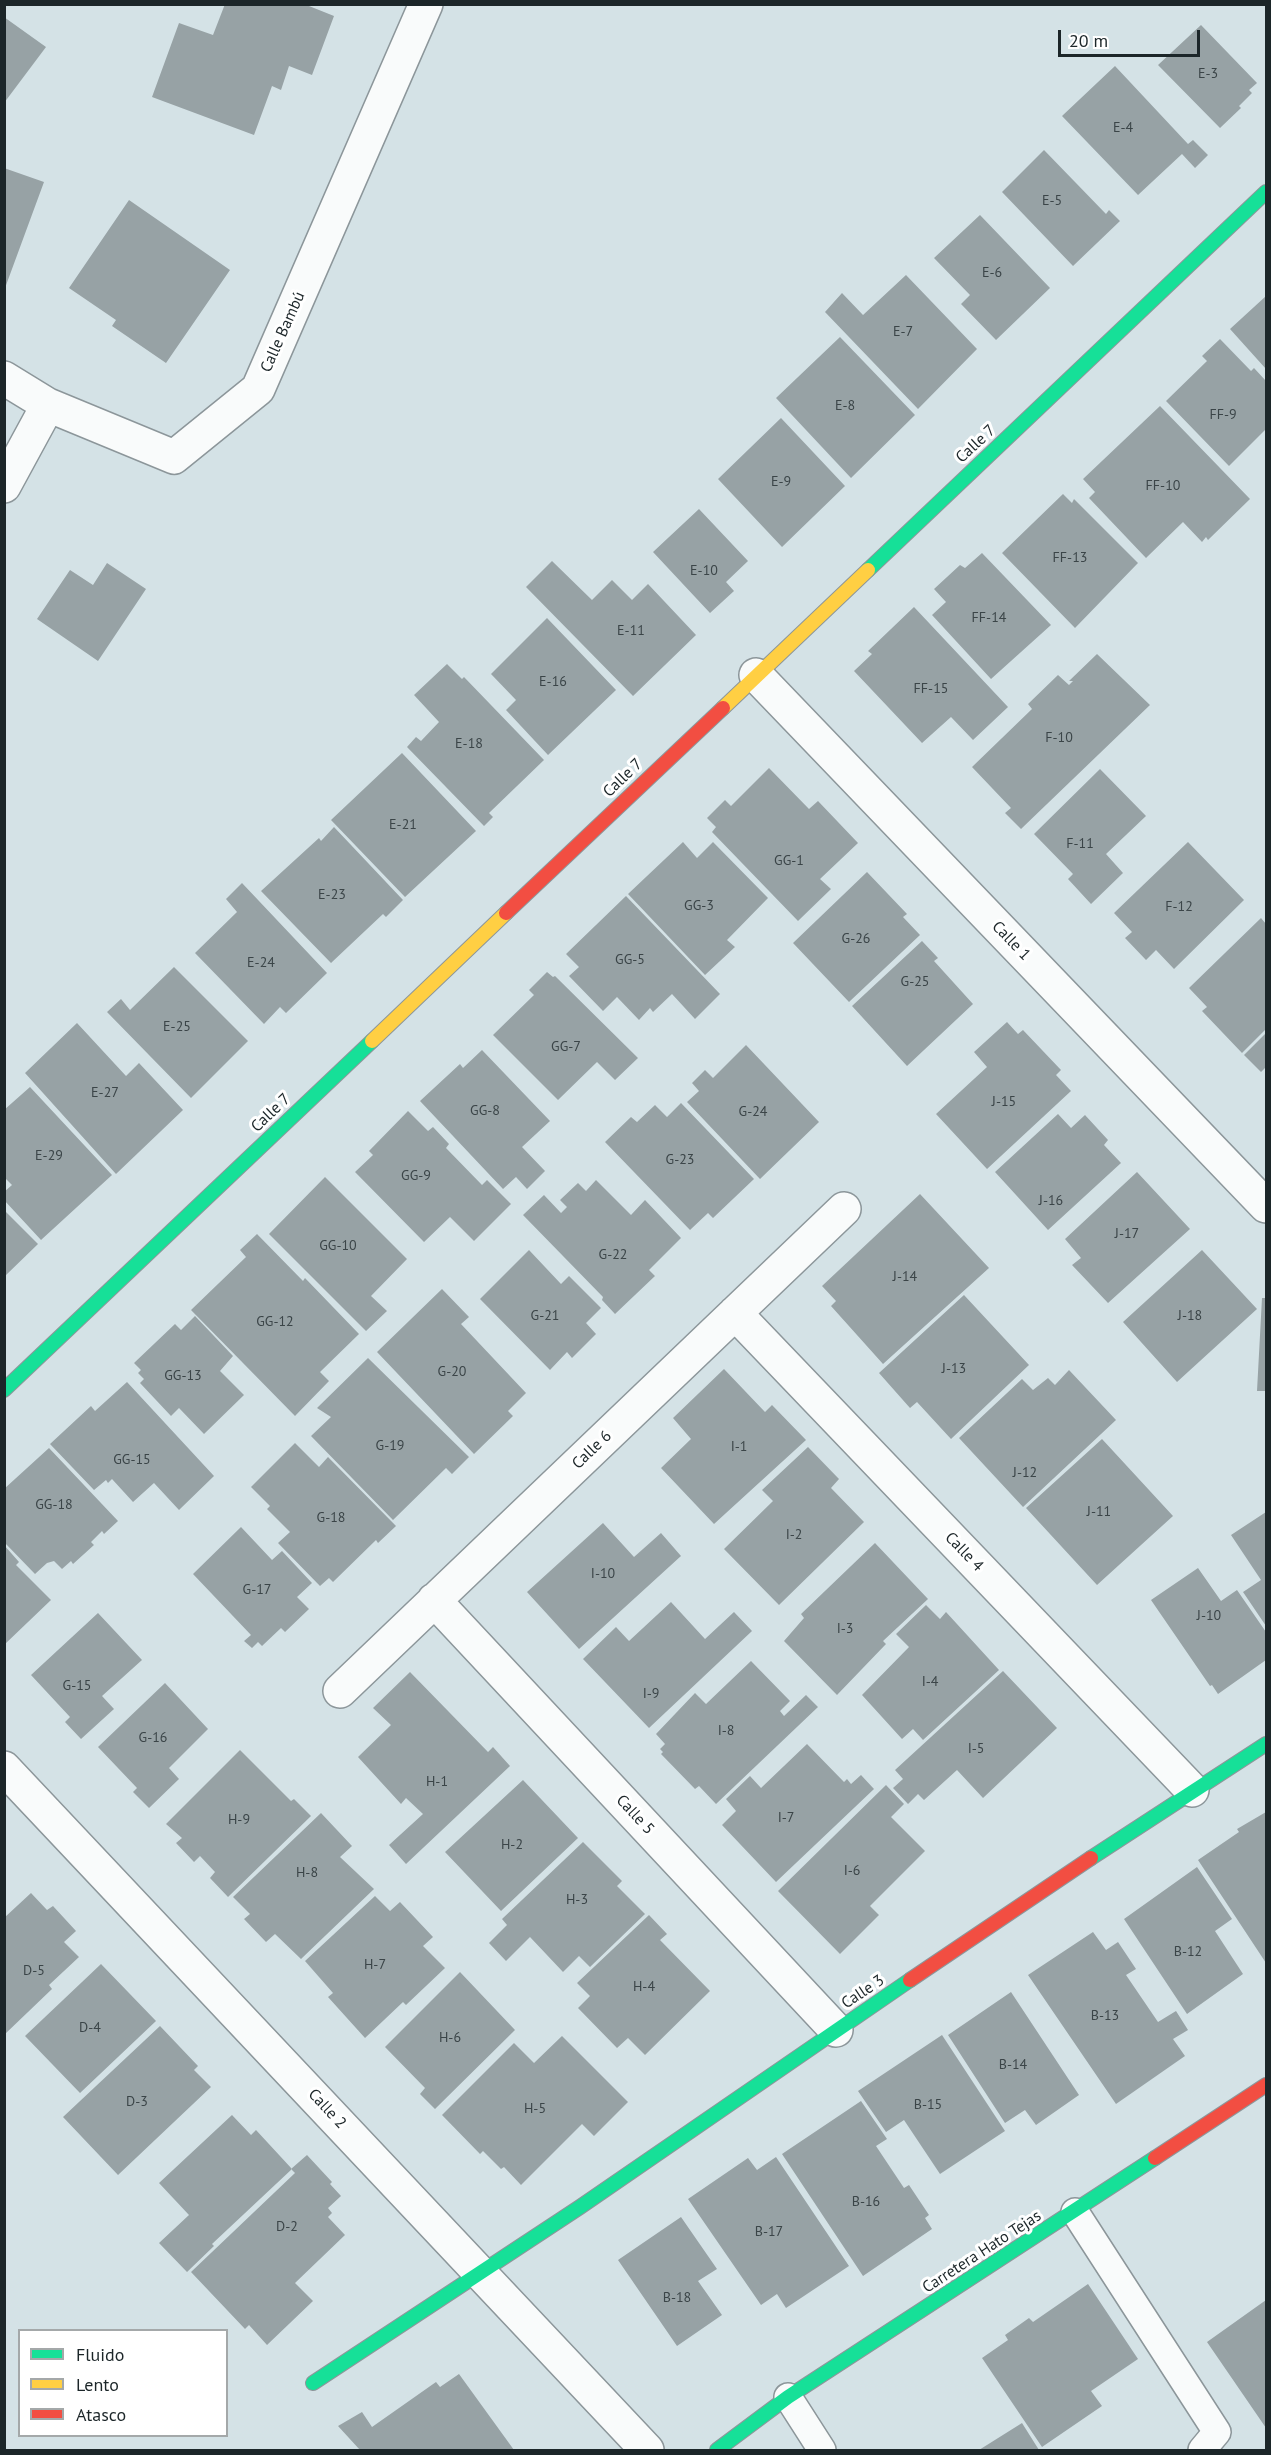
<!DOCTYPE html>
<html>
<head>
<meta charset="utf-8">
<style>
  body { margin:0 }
  #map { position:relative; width:1271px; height:2455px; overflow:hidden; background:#d4e2e6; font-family:"PT Sans",sans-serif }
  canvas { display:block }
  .frame { position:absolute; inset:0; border:6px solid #1c2629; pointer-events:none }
  .legend { position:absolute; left:18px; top:2329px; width:210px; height:108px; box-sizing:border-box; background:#fff; border:2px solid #a4a8a9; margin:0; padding:8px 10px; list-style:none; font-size:18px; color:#1c2629 }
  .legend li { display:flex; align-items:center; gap:12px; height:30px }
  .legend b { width:30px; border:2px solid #a4a8a9 }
  .scale { position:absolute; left:1058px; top:30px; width:142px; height:27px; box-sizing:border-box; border:3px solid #1c2629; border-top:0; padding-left:8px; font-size:18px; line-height:21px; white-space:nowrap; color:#1c2629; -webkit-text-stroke:4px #fff; paint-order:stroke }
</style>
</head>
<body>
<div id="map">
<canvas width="1271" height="2455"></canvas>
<div class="frame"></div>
<ul class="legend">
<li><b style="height:8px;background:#16e098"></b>Fluido</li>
<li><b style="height:8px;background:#ffcf43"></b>Lento</li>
<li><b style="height:8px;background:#f24e42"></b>Atasco</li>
</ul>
<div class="scale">20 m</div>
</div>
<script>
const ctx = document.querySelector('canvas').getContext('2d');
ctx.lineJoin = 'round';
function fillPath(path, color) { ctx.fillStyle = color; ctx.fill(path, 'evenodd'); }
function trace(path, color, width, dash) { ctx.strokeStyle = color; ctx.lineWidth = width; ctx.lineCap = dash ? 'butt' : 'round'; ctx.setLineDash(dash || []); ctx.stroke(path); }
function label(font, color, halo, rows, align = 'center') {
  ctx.font = font + ' "PT Sans",sans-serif'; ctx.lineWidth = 6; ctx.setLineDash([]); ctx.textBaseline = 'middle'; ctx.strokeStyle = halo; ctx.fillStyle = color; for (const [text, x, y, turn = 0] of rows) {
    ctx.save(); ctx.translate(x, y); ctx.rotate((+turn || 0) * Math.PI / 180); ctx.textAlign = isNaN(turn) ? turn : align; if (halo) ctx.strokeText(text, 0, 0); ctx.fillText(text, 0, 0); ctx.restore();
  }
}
const building = new Path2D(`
  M225 4H304L334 16 312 75 289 66 281 90 272 86 254 135 152 97 179 23 213 35Z
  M4 17 46 47 4 103Z
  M1201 25 1257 83 1249 90 1252 93 1239 106 1241 108 1220 128 1158 65Z
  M1115 66 1188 144 1193 140 1208 155 1195 168 1182 154 1138 195 1062 116Z
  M1044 150 1106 214 1109 210 1120 221 1073 266 1002 192Z
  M4 168 44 182 5 288H4Z
  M129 200 230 270 166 363 112 326 116 320 69 288Z
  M980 215 1050 288 996 340 961 304 970 295 934 258Z
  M906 275 977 349 918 409 825 312 842 293 863 315Z
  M1266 296V369L1230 329Z
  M840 337 915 415 851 478 776 398Z
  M1220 339 1251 371 1254 368 1266 381V429L1229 466 1166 401 1207 361 1202 356Z
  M1160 406 1250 499 1208 540 1206 537 1202 542 1183 522 1146 558 1089 498 1095 492 1083 479Z
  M781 418 845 486 782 547 718 479Z
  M1063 494 1072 503 1074 499 1138 563 1075 628 1002 553Z
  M699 509 748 561 726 582 734 591 710 613 653 552Z
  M982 553 1051 625 991 679 932 615 946 602 934 589 960 565 965 568Z
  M552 561 592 600 612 580 632 600 648 584 696 635 633 696 526 587Z
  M107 563 146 589 98 661 37 619 70 570 93 585Z
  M914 607 1008 707 973 740 951 717 922 743 854 671 872 654 868 651Z
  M547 618 616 690 548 755 506 710 516 700 491 674Z
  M1097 654 1150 705 1021 829 1005 813 1011 808 972 767 1032 709 1028 704 1058 675 1069 685 1073 681H1069Z
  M447 664 462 679 464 677 544 760 489 813 493 817 484 826 407 747 416 737 421 741 439 722 414 695Z
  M402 753 476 831 405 897 331 820Z
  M769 768 809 809 818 801 858 843 820 879 831 889 798 921 712 832 716 827 707 818 725 800 731 806Z
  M1100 769 1146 816 1106 854 1123 873 1091 904 1068 879 1073 874 1034 834Z
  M334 827 403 900 386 917 383 914 331 963 261 891 319 838 321 841Z
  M683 842 697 858 713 842 768 898 727 940 735 947 705 975 628 894Z
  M1188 842 1244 900 1174 969 1156 950 1146 960 1125 938 1132 932 1114 913Z
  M867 872 907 914 903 917 920 935 849 1002 793 943Z
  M242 883 327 973 286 1013 280 1007 264 1024 195 953 237 912 226 899Z
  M626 896 720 994 695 1019 672 994 653 1012 650 1008 639 1020 617 997 603 1011 569 976 579 967 566 954Z
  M1261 918 1266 924V1029L1242 1053 1202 1011 1207 1007 1189 988Z
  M922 941 938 958 934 961 973 1004 907 1066 852 1006Z
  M174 967 248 1041 191 1098 107 1012 121 999 130 1010Z
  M547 972 553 977 555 976 638 1058 615 1080 597 1062 558 1100 493 1035 534 995 529 990Z
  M1007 1022 1018 1034 1023 1030 1061 1070 1056 1075 1071 1091 987 1169 936 1114 987 1067 974 1052Z
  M77 1023 126 1076 139 1063 183 1110 116 1174 25 1073Z
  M1266 1033V1067L1261 1072 1244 1055Z
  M746 1045 819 1122 760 1179 687 1102 699 1091 692 1083 705 1070 713 1078Z
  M482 1050 550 1121 522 1147 545 1171 527 1189 516 1177 503 1189 420 1101 460 1064 463 1068Z
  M30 1087 112 1175 41 1240 4 1200V1192L12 1185 4 1177V1110Z
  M681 1103 754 1179 713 1218 708 1213 690 1230 605 1142 631 1117 637 1122 655 1105 667 1117Z
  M408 1111 428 1131 433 1127 449 1144 446 1148 482 1185 487 1180 511 1204 474 1241 450 1217 424 1242 355 1172 373 1155 369 1151Z
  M1058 1114 1071 1128 1085 1115 1108 1140 1104 1145 1121 1163 1048 1230 995 1172Z
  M1137 1172 1190 1229 1108 1303 1072 1265 1081 1258 1065 1239Z
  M325 1177 407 1259 371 1296 387 1311 366 1331 269 1234Z
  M596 1180 631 1215 645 1200 681 1238 649 1270 655 1276 615 1314 602 1300 603 1297 523 1215 544 1195 561 1213 567 1207 560 1200 578 1183 586 1191Z
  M920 1194 989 1268 883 1364 831 1306 836 1301 822 1286Z
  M4 1210 38 1244 4 1277Z
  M257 1234 303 1281 305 1278 359 1334 320 1372 329 1381 295 1416 191 1310 246 1257 240 1250Z
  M529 1250 561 1284 569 1276 601 1308 586 1323 596 1334 572 1358 567 1352 550 1370 480 1299Z
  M1202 1250 1257 1309 1177 1382 1123 1322Z
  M442 1289 469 1317 461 1324 526 1393 508 1411 513 1416 474 1454 377 1352Z
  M964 1295 1029 1365 951 1439 917 1402 910 1408 879 1373Z
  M1262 1298H1266V1391H1257Z
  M195 1316 233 1356 220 1371 244 1395 204 1434 179 1408 171 1416 140 1383 144 1379 138 1373 141 1370 134 1363 175 1324 181 1330Z
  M368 1358 469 1457 452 1474 446 1468 393 1520 311 1436 331 1417 317 1408Z
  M724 1369 765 1412 772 1405 806 1440 714 1524 661 1468 691 1439 673 1418Z
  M1069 1370 1116 1420 1023 1507 959 1438 1022 1379 1033 1390 1048 1378 1055 1385Z
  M127 1382 214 1476 179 1510 154 1483 133 1502 112 1479 108 1483 106 1480 94 1490 50 1444 91 1406 95 1411Z
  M1102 1439 1173 1516 1097 1585 1026 1508Z
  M295 1443 319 1467 328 1457 396 1526 378 1543 376 1540 333 1582 329 1578 320 1586 278 1543 290 1532 267 1509 270 1506 251 1487Z
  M808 1447 839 1479 831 1488 864 1522 779 1605 724 1549 773 1501 762 1490Z
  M49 1448 118 1521 104 1534 102 1531 91 1542 94 1545 73 1564 71 1561 62 1569 54 1561 47 1563 35 1574 4 1542V1489Z
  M1266 1512V1626L1243 1592 1261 1580 1231 1535Z
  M603 1523 634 1557 661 1533 681 1556 579 1649 527 1592Z
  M241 1527 272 1560 282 1551 312 1583 297 1597 309 1609 285 1632 281 1628 262 1646 258 1642 252 1648 244 1641 251 1635 193 1574Z
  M875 1543 928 1599 883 1641 886 1644 837 1695 784 1641 804 1618 801 1614Z
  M4 1545 19 1562 16 1565 51 1600 4 1645Z
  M1198 1568 1221 1601 1237 1590 1266 1632V1660L1218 1694 1212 1685 1210 1686 1151 1600Z
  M671 1602 705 1639 734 1612 752 1631 649 1728 583 1659 616 1627 629 1641Z
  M926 1605 940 1619 946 1612 999 1670 923 1740 913 1729 902 1739 862 1695 909 1647 896 1634Z
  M98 1613 142 1660 102 1696 114 1709 81 1739 65 1722 70 1717 31 1675Z
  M751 1661 790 1701 780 1711 784 1716 806 1695 818 1707 716 1804 699 1786 695 1789 661 1754 663 1752 660 1749 665 1744 656 1734 695 1693 706 1704Z
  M1003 1671 1057 1728 983 1798 957 1770 924 1800 918 1794 908 1804 893 1788 903 1779 895 1770Z
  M410 1672 488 1752 493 1747 510 1766 406 1864 389 1845 423 1814 406 1798 401 1804 358 1757 391 1725 373 1708Z
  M165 1683 208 1729 169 1768 179 1779 149 1808 133 1792 137 1788 98 1747Z
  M807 1744 844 1782 847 1779 851 1784 861 1775 874 1789 776 1882 722 1825 736 1811 726 1799 750 1776 761 1788Z
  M240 1750 291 1801 294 1799 311 1816 228 1897 210 1878 215 1872 200 1856 194 1862 176 1843 182 1838 166 1824Z
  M523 1780 578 1838 501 1911 445 1852Z
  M886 1785 904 1804 891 1817 925 1851 870 1906 879 1915 840 1954 778 1891Z
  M1266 1812V1963L1198 1860 1239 1832 1237 1829Z
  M321 1813 352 1846 340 1857 374 1889 301 1959 275 1934 266 1942 244 1919 250 1914 233 1897Z
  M583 1842 622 1881 617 1886 645 1914 590 1967 579 1956 563 1972 530 1937 506 1961 489 1943 507 1925 502 1919Z
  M1197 1867 1232 1919 1215 1931 1243 1974 1187 2014 1124 1919Z
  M31 1893 47 1910 53 1906 76 1931 64 1942 79 1957 49 1985 52 1989 4 2035V1918Z
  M375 1896 390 1911 400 1902 433 1937 423 1946 445 1968 406 2005 403 2002 365 2038 328 1997 333 1993 305 1961Z
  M649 1915 667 1934 660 1940 710 1991 645 2055 628 2038 617 2048 578 2008 590 1996 577 1983Z
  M1093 1932 1106 1950 1118 1942 1136 1969 1126 1975 1158 2022 1176 2011 1188 2030 1173 2039 1185 2056 1116 2104 1028 1975Z
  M101 1964 156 2021 80 2093 25 2036Z
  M460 1972 515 2030 435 2109 420 2094 425 2088 385 2047Z
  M1011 1992 1079 2095 1036 2125 1025 2110 1005 2123 948 2035Z
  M160 2026 198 2066 194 2070 211 2087 118 2175 63 2117Z
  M942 2035 1005 2131 940 2174 904 2120 886 2132 858 2091Z
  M562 2036 628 2102 594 2136 582 2124 521 2185 504 2167 501 2169 483 2151 480 2154 442 2115 514 2043 534 2063Z
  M861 2101 887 2139 876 2146 904 2188 909 2185 929 2215 925 2218 932 2229 863 2276 782 2154Z
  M232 2115 251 2135 256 2130 292 2169 212 2244 214 2246 187 2272 159 2243 189 2215 159 2183Z
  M307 2155 332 2182 330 2184 341 2196 328 2208 332 2213 328 2217 345 2235 295 2283 313 2301 267 2345 249 2325 245 2329 191 2272 295 2173 291 2169Z
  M776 2157 849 2266 786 2308 777 2294 761 2305 688 2199 748 2158 757 2170Z
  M681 2217 717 2269 698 2281 722 2315 677 2346 618 2260Z
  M1088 2284 1138 2359 1091 2391 1102 2406 1042 2447 982 2358 1008 2340 1005 2335 1029 2318 1033 2322Z
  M1266 2300V2428L1207 2342Z
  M459 2374 514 2450H360L338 2426 362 2412 372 2427 436 2382 440 2387Z
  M1022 2423 1039 2450H979Z`);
const lane = new Path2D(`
  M1075 2212 1217 2432 1202 2450
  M788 2397 822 2450`);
const street = new Path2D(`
  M4 378 48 405 174 457 258 389 426 4
  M4 486 48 405
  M756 675 1266 1206
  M735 1313 1192 1790
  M434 1600 836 2030
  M340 1691 844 1209
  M4 1768 647 2450`);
const fast = new Path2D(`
  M868 570 1266 192
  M4 1390 372 1041
  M1091 1858 1266 1744
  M313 2383 580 2207 910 1980
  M717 2450 788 2397 1155 2158`);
const slow = new Path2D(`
  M723 708 868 570
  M372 1041 506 913`);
const jam = new Path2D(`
  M506 913 723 708
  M910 1980 1091 1858
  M1155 2158 1266 2085`);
const numberNames = [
  ["E-3",1208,74],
  ["E-4",1123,128],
  ["E-5",1052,201],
  ["E-6",992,273],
  ["E-7",903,332],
  ["E-8",845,406],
  ["FF-9",1223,415],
  ["E-9",781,482],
  ["FF-10",1163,486],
  ["FF-13",1070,558],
  ["E-10",704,571],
  ["FF-14",989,618],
  ["E-11",631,631],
  ["E-16",553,682],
  ["FF-15",931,689],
  ["F-10",1059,738],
  ["E-18",469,744],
  ["E-21",403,825],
  ["F-11",1080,844],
  ["GG-1",789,861],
  ["E-23",332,895],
  ["GG-3",699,906],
  ["F-12",1179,907],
  ["G-26",856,939],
  ["GG-5",630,960],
  ["E-24",261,963],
  ["G-25",915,982],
  ["E-25",177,1027],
  ["GG-7",566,1047],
  ["E-27",105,1093],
  ["J-15",1004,1102],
  ["GG-8",485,1111],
  ["G-24",753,1112],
  ["E-29",49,1156],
  ["G-23",680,1160],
  ["GG-9",416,1176],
  ["J-16",1051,1201],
  ["J-17",1127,1234],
  ["GG-10",338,1246],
  ["G-22",613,1255],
  ["J-14",905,1277],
  ["G-21",545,1316],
  ["J-18",1190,1316],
  ["GG-12",275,1322],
  ["J-13",954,1369],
  ["G-20",452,1372],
  ["GG-13",183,1376],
  ["G-19",390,1446],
  ["I-1",739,1447],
  ["GG-15",132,1460],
  ["J-12",1025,1473],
  ["GG-18",54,1505],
  ["J-11",1099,1512],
  ["G-18",331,1518],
  ["I-2",794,1535],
  ["I-10",603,1574],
  ["G-17",257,1590],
  ["J-10",1209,1616],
  ["I-3",845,1629],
  ["I-4",930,1682],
  ["G-15",77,1686],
  ["I-9",651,1694],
  ["I-8",726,1731],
  ["G-16",153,1738],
  ["I-5",976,1749],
  ["H-1",437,1782],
  ["I-7",786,1818],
  ["H-9",239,1820],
  ["H-2",512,1845],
  ["I-6",852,1871],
  ["H-8",307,1873],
  ["H-3",577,1900],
  ["B-12",1188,1952],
  ["H-7",375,1965],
  ["D-5",34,1971],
  ["H-4",644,1987],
  ["B-13",1105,2016],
  ["D-4",90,2028],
  ["H-6",450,2038],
  ["B-14",1013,2065],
  ["D-3",137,2102],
  ["B-15",928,2105],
  ["H-5",535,2109],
  ["B-16",866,2202],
  ["D-2",287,2227],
  ["B-17",769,2232],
  ["B-18",677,2298]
];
const streetNames = [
  ["Calle Bambú",283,332,-66],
  ["Calle 7",976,444,-43],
  ["Calle 7",623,778,-44],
  ["Calle 1",1011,941,46],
  ["Calle 7",271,1113,-44],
  ["Calle 6",592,1450,-44],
  ["Calle 4",964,1552,46],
  ["Calle 5",635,1815,47],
  ["Calle 3",863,1992,-34],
  ["Calle 2",327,2109,47],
  ["Carretera Hato Tejas",982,2252,-33]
];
fillPath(building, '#97a2a5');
trace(lane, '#8c969a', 30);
trace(street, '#8c969a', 36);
trace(fast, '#8c969a', 16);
trace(slow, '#8c969a', 16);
trace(jam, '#8c969a', 16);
trace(lane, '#f9fbfb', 27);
trace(street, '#f9fbfb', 33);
trace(fast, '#16e098', 14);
trace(slow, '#ffcf43', 14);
trace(jam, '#f24e42', 14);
label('14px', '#3b4548', null, numberNames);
label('16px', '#1c2629', '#fff', streetNames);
</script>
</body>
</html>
